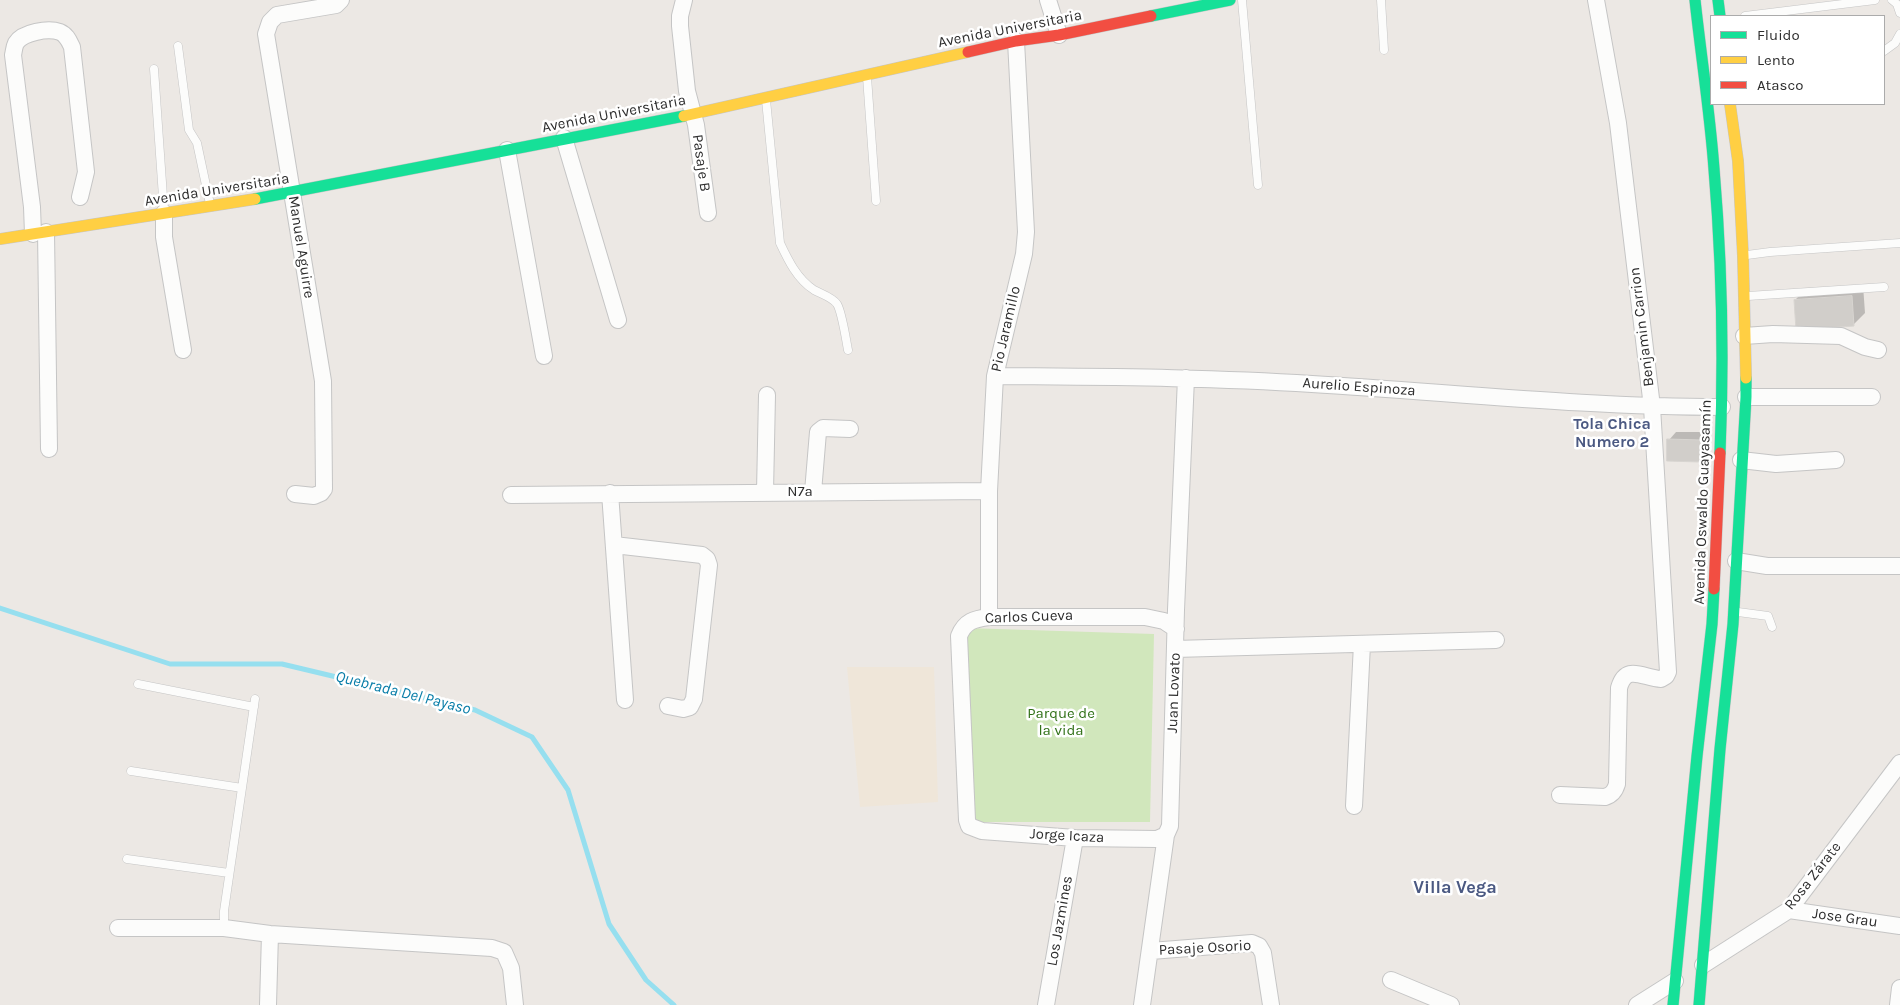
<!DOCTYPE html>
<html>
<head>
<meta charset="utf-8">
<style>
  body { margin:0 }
  #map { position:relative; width:1900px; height:1005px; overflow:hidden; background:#ece8e4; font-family:Karla,sans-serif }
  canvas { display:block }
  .legend { position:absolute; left:1710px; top:15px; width:175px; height:90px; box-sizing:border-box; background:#fff; border:1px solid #ababab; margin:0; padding:6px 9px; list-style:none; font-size:15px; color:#2e2e2e }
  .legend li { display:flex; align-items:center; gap:10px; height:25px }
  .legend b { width:25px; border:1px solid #ababab }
</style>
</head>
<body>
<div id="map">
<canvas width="1900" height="1005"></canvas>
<ul class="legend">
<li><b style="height:6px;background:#16e098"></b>Fluido</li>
<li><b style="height:6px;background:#ffcf43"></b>Lento</li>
<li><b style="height:6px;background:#f24e42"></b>Atasco</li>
</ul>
</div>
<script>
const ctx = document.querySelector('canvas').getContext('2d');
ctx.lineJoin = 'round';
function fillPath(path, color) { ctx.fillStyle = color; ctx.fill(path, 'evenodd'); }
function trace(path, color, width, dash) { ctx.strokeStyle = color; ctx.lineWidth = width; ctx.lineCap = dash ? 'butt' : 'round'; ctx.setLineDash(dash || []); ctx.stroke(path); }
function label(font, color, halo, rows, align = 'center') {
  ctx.font = font + ' Karla,sans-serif'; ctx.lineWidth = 5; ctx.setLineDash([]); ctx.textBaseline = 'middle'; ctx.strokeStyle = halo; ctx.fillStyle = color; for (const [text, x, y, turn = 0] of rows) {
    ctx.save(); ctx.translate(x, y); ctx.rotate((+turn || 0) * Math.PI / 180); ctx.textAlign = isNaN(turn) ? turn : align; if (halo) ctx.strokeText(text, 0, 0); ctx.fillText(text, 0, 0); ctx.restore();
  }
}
const education = new Path2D(`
  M847 667H934L938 802 860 807Z`);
const green = new Path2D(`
  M966 628 1154 634 1150 822H973Z`);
const shadow = new Path2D(`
  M1863 285 1865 313 1853 325 1795 300 1807 288Z
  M1676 432H1708L1707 453 1699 461 1669 440Z`);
const stream = new Path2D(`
  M0 608 170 664H282L475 710 532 737 568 790 609 924 646 980 674 1005`);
const building = new Path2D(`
  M1852 296 1854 326 1796 330 1794 300Z
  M1667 439 1701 440 1700 462 1667 461Z`);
const lane = new Path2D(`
  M1242 0 1258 185
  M1381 0 1384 50
  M1892 0 1897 4 1900 13
  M1745 16 1875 0
  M178 46 189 130 197 143 210 204
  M1884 51 1895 43 1900 34
  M154 69 164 211
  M867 77 876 201
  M766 100 780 243C788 260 797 279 814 290 821 294 832 297 837 304 842 312 846 340 848 350
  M1747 255 1770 252 1900 243
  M1748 296 1884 287
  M1738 612 1768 616 1772 627
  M138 684 254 707
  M131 771 242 788
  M127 859 229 873
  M224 928V911L255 699`);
const street = new Path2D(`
  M684 0 680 16V26L687 91 696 125 708 213
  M1048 0 1059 35
  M564 138 618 320
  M507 150 544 356
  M164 213V237L183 350
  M46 232 49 449
  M33 234 32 207 13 55C14 51 14 47 16 43 23 32 48 28 60 32 67 35 69 41 72 47L86 172 80 197
  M1744 336 1773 334 1841 336 1865 347 1878 350
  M995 376C1100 377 1206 377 1312 384 1448 392 1585 407 1722 407
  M1746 397H1872
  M1741 460 1776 464 1836 460
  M765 492 767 395
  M813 492 818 432 823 428 850 429
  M610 493 625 700
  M295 494 314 496 321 493 324 489 323 381 266 34 270 22 277 15 336 5 341 0
  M511 495 989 491
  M614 545 702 555 707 559 709 565 694 699 690 707 683 709 668 706
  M1736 561 1767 566H1900
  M989 617V491L995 376 1024 254 1026 232 1016 41
  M1175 649 1496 640
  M1560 795 1605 797C1612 795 1615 791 1617 784L1619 688C1626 663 1643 678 1661 679L1666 676 1668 672 1652 407 1618 123 1596 0
  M1354 806 1362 644
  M1166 835 1157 839 1075 838 982 831 969 826 967 820 959 636C965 621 974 619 989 617H1145L1164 621 1176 629
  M1789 910 1900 926
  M118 928H224L270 934 492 948 504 952 511 968 515 1005
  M1151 951 1252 943 1259 946 1263 953 1271 1005
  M1703 965 1789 910 1900 763
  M1391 980 1451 1005
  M268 1005 270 934
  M1046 1005 1075 838
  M1142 1005 1166 835 1170 826 1176 610 1186 378
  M1637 1005 1675 981
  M1898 1005 1900 988`);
const fast = new Path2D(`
  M1695 0C1701 56 1710 113 1714 169 1722 263 1724 358 1720 453
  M1718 0 1720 16
  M1151 16 1230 0
  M255 199 684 116
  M1673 1005 1697 756 1712 624 1714 589
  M1699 1005 1720 749 1733 624 1746 397V378`);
const slow = new Path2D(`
  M1730 104 1738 161 1743 256 1746 378
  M684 116 968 52
  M0 239 255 199`);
const jam = new Path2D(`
  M968 52 1016 41 1059 35 1151 16
  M1714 589 1720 453`);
const streetNames = [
  ["Avenida Universitaria",1010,29,-11],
  ["Avenida Universitaria",614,114,-11],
  ["Pasaje B",701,163,82],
  ["Avenida Universitaria",217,190,-9],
  ["Manuel Aguirre",301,247,81],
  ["Benjamin Carrion",1642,327,-97],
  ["Pio Jaramillo",1006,329,-77],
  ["Aurelio Espinoza",1359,387,4],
  ["N7a",800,492],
  ["Avenida Oswaldo Guayasamín",1703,502,-88],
  ["Carlos Cueva",1029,617,-2],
  ["Juan Lovato",1174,693,-88],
  ["Jorge Icaza",1067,836,3],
  ["Rosa Zárate",1813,876,-52],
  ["Jose Grau",1845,918,8],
  ["Los Jazmines",1060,921,-80],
  ["Pasaje Osorio",1205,948,-3]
];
const parkNames = [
  ["Parque de",1061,714],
  ["la vida",1061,731]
];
const neighbourhoodNames = [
  ["Tola Chica",1612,424],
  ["Numero 2",1612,442]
];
const waterNames = [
  ["Quebrada Del Payaso",403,693,14]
];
const quarterNames = [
  ["Villa Vega",1455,888]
];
fillPath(education, '#efe6d9');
fillPath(green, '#d1e7bc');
fillPath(shadow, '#0003');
trace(stream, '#96dfef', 5);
fillPath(building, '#d1ceca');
trace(building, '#d7d4d0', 1);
trace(lane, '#c5c5c5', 9);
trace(street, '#c5c5c5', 18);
trace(fast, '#c5c5c5', 12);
trace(slow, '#c5c5c5', 12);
trace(jam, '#c5c5c5', 12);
trace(lane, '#fcfcfb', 8);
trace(street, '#fcfcfb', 16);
trace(fast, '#16e098', 11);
trace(slow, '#ffcf43', 11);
trace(jam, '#f24e42', 11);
label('15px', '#2e2e2e', '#fff', streetNames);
label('15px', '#317118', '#fff', parkNames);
label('bold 16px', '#4b5982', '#fff', neighbourhoodNames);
label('italic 16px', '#087da8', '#fff', waterNames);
label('bold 18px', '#4b5982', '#fff', quarterNames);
</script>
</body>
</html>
